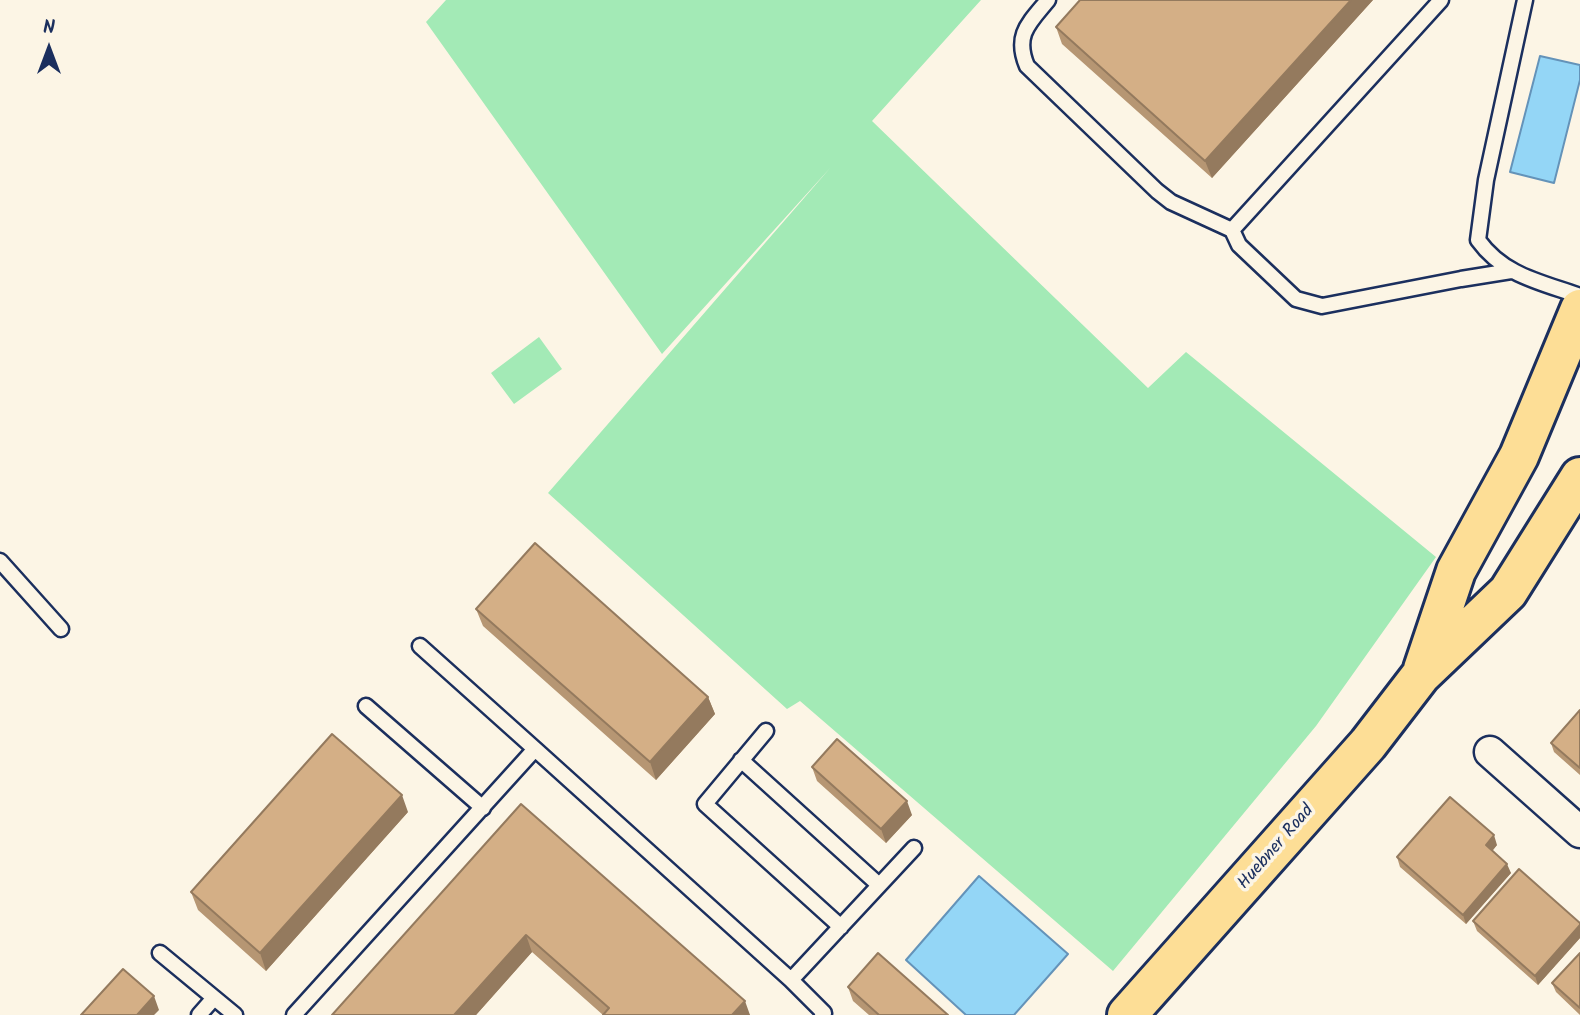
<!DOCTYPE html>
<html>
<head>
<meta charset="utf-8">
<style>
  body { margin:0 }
  #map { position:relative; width:1580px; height:1015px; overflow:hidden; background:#fcf5e5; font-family:Kalam,sans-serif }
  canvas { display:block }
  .north { position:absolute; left:14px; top:14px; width:70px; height:70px; -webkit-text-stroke:5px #fcf5e5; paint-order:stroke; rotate:0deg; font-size:19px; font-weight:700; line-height:28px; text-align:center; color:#1b2f5e }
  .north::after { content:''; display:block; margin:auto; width:24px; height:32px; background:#1b2f5e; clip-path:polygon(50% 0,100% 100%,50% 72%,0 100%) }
</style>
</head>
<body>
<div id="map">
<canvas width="1580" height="1015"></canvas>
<div class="north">N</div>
</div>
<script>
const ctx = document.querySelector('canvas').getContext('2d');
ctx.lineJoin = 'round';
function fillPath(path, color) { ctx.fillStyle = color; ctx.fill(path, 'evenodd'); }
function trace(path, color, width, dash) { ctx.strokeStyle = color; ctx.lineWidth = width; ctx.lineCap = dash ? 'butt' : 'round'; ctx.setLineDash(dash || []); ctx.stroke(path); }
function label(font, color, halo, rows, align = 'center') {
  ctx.font = font + ' Kalam,sans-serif'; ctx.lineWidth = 7; ctx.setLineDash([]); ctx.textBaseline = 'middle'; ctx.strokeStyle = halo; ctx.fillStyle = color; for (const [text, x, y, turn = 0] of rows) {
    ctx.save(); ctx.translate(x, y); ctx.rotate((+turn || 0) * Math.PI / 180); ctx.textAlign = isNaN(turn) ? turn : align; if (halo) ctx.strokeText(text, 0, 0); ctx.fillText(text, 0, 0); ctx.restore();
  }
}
const green = new Path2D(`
  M446 0H981L872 121 1148 388 1186 352 1436 557 1316 726 1113 971 800 701 787 709 548 493 831 167 662 354 426 22Z
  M539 337 562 369 514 404 491 373Z`);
const water = new Path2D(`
  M1540 56 1580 65V80L1554 183 1510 172Z
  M979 876 1068 954 1014 1015H966L906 960Z`);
const service = new Path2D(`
  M1048 0C1029 23 1014 35 1027 66L1157 191 1171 202 1232 230
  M1441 0 1232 230 1239 245 1296 299 1322 306 1461 279 1511 271
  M1525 0 1486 180 1478 240C1504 276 1541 282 1580 296
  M0 561 61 629
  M420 646 535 749
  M366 706 483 808
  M766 731 705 804 841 927
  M741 760 879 885
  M160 953 235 1015
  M791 980 914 848
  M199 1015 214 998
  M294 1015 535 749 791 980 824 1013 822 1015`);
const minor = new Path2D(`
  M1490 752 1580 832`);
const primary = new Path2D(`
  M1423 669 1456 571 1519 456 1580 309
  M1127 1015 1368 744 1421 675 1508 592 1580 477`);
const wall = new Path2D(`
  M1373 0 1212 178 1062 44 1056 27Z
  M476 609 708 697 715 714 656 780 483 626Z
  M1580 710V775L1554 752 1551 743Z
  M812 767 912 815 886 843 817 781Z
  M521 804 750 1015H603L532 952 476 1015H332Z
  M408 812 266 971 198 910 191 892Z
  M1497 845 1492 851 1511 873 1466 924 1400 867 1397 857Z
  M1473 921 1580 923V938L1538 985 1477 931Z
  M1580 953V1015L1556 992 1552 983Z
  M848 987 948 1015H869L853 1001Z`);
const shadedWall = new Path2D(`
  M1351 0H1373L1212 178 1205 161Z
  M708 697 715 714 656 780 650 762Z
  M402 795 408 812 266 971 260 953Z
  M907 801 912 815 886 843 881 829Z
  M1494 835 1497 845 1489 855 1486 845Z
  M1507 864 1511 873 1466 924 1463 915Z
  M1580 925V938L1538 985 1535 976Z
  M526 935 532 952 476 1015H454Z
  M154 996 159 1010 154 1015H137Z
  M745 1001 750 1015H732Z`);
const building = new Path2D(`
  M1080 0H1351L1205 161 1056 27Z
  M535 543 708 697 650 762 476 609Z
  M1580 710V768L1551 743Z
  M332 734 402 795 260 953 191 892Z
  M837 739 907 801 881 829 812 767Z
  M1450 797 1494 835 1486 845 1507 864 1463 915 1397 857Z
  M521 804 745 1001 732 1015H603L609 1008 526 935 454 1015H332Z
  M1519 869 1580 923V925L1535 976 1473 921Z
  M878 953 948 1015H879L848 987Z
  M1580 953V1008L1552 983Z
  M123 969 154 996 137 1015H81Z`);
const streetNames = [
  ["Huebner Road",1277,848,-49]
];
fillPath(green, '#a3eab6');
fillPath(water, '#94d6f6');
trace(water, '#6493b9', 2);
trace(service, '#1b2f5e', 19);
trace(minor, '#1b2f5e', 35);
trace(primary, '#1b2f5e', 44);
trace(service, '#fcf5e5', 14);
trace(minor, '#fcf5e5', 30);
trace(primary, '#fdde96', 38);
fillPath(wall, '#b69673');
fillPath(shadedWall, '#947a5e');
fillPath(building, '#d4af86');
trace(building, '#947a5e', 2);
label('18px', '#1b2f5e', '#fcf5e5', streetNames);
</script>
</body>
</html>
